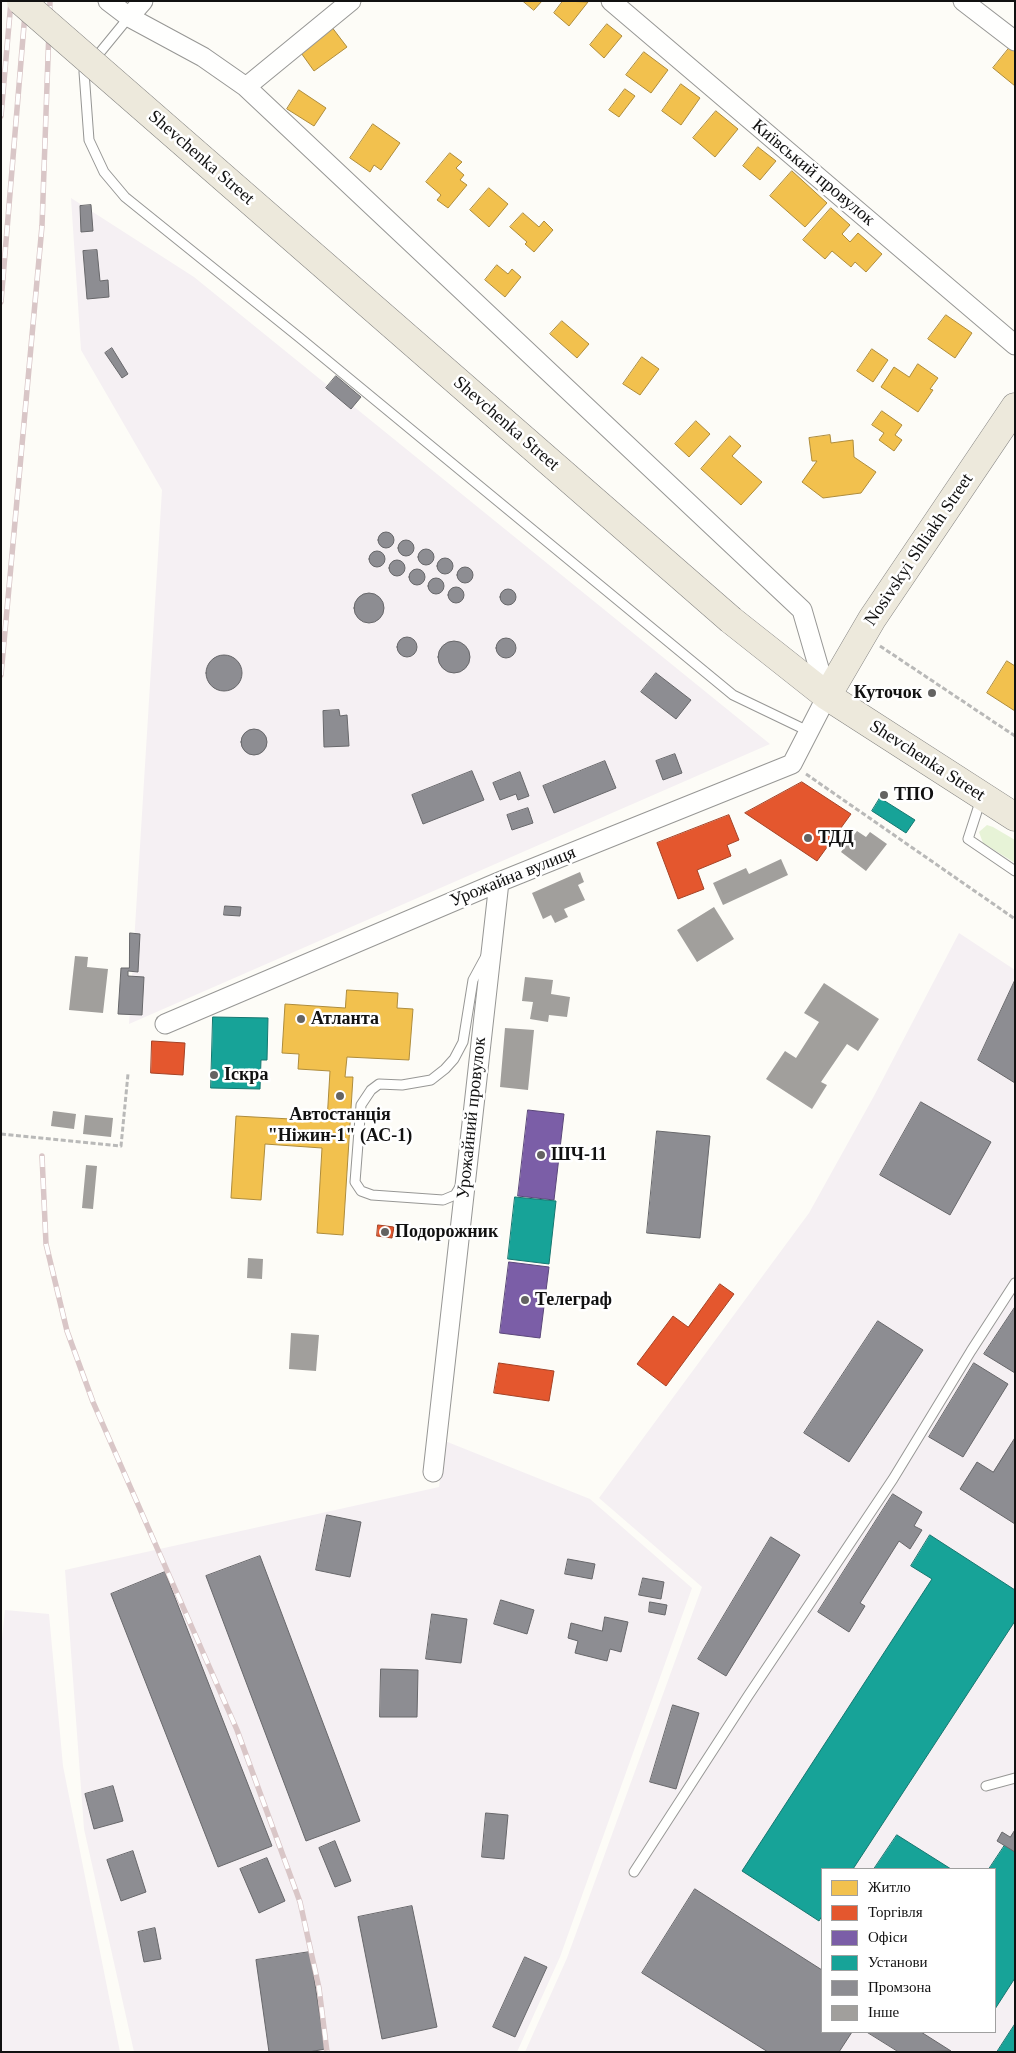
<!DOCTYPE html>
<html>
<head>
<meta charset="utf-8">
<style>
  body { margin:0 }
  #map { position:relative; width:1016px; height:2053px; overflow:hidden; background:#fdfcf7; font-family:Georgia,serif }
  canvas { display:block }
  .frame { position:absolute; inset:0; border:2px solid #111; pointer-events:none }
  .legend { position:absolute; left:821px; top:1868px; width:175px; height:165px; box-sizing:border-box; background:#fff; border:1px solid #a0a0a0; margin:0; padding:6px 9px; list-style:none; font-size:15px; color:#111 }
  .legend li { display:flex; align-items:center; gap:10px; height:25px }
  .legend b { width:25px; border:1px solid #a0a0a0 }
</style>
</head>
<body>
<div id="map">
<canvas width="1016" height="2053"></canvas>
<div class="frame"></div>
<ul class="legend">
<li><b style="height:14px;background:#f2c14e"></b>Житло</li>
<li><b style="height:14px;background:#e4572e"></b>Торгівля</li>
<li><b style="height:14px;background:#7b5ea7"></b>Офіси</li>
<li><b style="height:14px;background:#17a398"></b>Установи</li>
<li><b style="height:14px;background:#8d8d92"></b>Промзона</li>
<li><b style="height:14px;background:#a19f9c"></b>Інше</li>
</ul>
</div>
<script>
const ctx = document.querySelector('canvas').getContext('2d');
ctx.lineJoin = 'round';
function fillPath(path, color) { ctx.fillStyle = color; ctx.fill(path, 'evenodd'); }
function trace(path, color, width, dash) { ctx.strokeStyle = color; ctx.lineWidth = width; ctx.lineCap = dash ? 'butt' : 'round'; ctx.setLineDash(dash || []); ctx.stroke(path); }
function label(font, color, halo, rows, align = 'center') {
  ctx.font = font + ' Georgia,serif'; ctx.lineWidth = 5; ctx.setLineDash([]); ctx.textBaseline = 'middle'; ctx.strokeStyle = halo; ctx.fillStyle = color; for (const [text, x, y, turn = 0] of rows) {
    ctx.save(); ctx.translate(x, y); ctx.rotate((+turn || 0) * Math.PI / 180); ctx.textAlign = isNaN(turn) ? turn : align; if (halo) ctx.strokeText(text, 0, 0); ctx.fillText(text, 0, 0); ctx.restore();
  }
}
const industrial = new Path2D(`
  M71 198 194 277 770 744 129 1024 162 490 81 350Z
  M959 933 1015 970V2052H525L567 1958 702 1587 599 1498 809 1213 874 1096ZM822 1869H995V2032H822Z
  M445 1441 590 1499 692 1588 560 1957 517 2052H134L84 1829 65 1570 439 1487Z
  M5 1610 49 1614 63 1766 120 2052H1V1648Z`);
const green = new Path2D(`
  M987 825 993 827 1015 840V863L983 843 979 832Z`);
const homes = new Path2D(`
  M523 1H542L534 10Z
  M563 1 588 2 569 26 554 13Z
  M607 24 622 36 604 58 590 45Z
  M331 26 347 47 314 71 299 50Z
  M1010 47 1015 51V86L993 68Z
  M644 52 668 70 651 93 626 75Z
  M681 84 700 98 681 125 662 111Z
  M625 89 635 96 619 117 609 110Z
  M299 90 326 108 314 126 287 109Z
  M716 111 738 129 715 157 693 138Z
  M373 124 400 143 381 170 374 165 370 172 350 158Z
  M758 147 776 161 760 180 743 166Z
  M450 153 462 162 456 168 464 175 460 180 467 185 448 208 437 200 441 195 426 182Z
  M792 171 827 203 805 227 770 196Z
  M489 188 508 204 489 227 470 210Z
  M831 208 850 225 842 234 850 242 858 233 882 254 866 272 855 262 851 267 832 251 825 259 803 240Z
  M523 213 539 227 544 221 553 230 534 252 525 244 527 242 510 227Z
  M497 265 508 274 512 269 521 277 505 297 485 280Z
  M946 315 972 333 955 358 928 339Z
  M562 321 589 344 577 358 550 334Z
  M872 349 888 360 873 382 857 371Z
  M642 357 659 369 640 395 623 384Z
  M918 364 938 378 930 389 933 390 918 412 881 387 894 367 909 377Z
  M882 411 902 425 895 435 902 440 894 451 879 440 884 433 872 425Z
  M696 421 710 434 689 457 675 444Z
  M830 435 831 443 853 440 854 457 876 472 861 493 823 498 802 482 817 461H812L809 438Z
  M730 436 741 446 732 456 762 482 741 505 701 469Z
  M1007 661 1015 666V711L987 693Z
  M347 990 398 993 397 1008 413 1009 409 1060 347 1057 345 1077H353L343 1235 317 1233 322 1148 265 1144 261 1200 231 1198 236 1116 327 1121 330 1071 298 1069 299 1054 282 1053 285 1004 345 1008Z`);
const shops = new Path2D(`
  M802 782 851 814 817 861 745 813Z
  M729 815 739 840 727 845 731 856 697 870 704 889 678 899 657 843Z
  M152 1041 185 1043 183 1075 151 1073Z
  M378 1225 394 1227 392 1238 377 1236Z
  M720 1284 734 1294 666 1386 637 1364 673 1316 688 1327Z
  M499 1363 554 1371 549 1401 494 1393Z`);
const offices = new Path2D(`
  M528 1110 564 1114 554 1200 518 1196Z
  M509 1262 549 1267 540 1338 500 1333Z`);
const public = new Path2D(`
  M880 798 915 820 906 833 872 811Z
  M213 1017 268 1018 267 1060H261L260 1089 211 1088Z
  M515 1197 556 1201 549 1264 508 1259Z
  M930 1535 1015 1590V1621L853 1869H822V1916L819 1921 742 1871 932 1579 911 1566Z
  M897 1835 951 1869H874Z
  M1005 1845 1015 1852V1978L995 2009V1869H989Z
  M1015 2024V2052H997Z`);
const industry = new Path2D(`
  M91 205 93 231 81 232 80 206Z
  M97 250 100 281 108 280 109 297 87 299 83 251Z
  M112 348 128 374 122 378 105 353Z
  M336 376 361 397 351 409 326 388Z
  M378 540a8 8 0 1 1 16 0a8 8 0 1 1-16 0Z
  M398 548a8 8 0 1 1 16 0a8 8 0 1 1-16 0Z
  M418 557a8 8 0 1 1 16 0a8 8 0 1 1-16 0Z
  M369 559a8 8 0 1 1 16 0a8 8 0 1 1-16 0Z
  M437 566a8 8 0 1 1 16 0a8 8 0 1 1-16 0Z
  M389 568a8 8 0 1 1 16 0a8 8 0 1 1-16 0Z
  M457 575a8 8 0 1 1 16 0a8 8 0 1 1-16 0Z
  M409 577a8 8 0 1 1 16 0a8 8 0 1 1-16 0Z
  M428 586a8 8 0 1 1 16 0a8 8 0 1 1-16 0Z
  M448 595a8 8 0 1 1 16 0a8 8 0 1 1-16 0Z
  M500 597a8 8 0 1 1 16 0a8 8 0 1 1-16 0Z
  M354 608a15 15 0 1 1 30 0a15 15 0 1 1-30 0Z
  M397 647a10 10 0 1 1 20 0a10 10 0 1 1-20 0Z
  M496 648a10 10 0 1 1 20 0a10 10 0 1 1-20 0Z
  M438 657a16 16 0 1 1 32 0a16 16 0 1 1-32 0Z
  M206 673a18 18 0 1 1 36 0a18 18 0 1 1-36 0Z
  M656 673 691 700 676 719 641 692Z
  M339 710 340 716 347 715 349 746 324 747 323 711Z
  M241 742a13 13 0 1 1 26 0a13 13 0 1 1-26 0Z
  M675 754 682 773 663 780 656 761Z
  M605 761 616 788 554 813 543 786Z
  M472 771 484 800 423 824 412 795Z
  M520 772 529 796 518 800 516 794 500 800 493 783Z
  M528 808 533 823 512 830 507 815Z
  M225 906 241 907 240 916 224 915Z
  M130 933 140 934 138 972 128 971V976L144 977 142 1015 118 1014 121 968H129Z
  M1015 980V1083L978 1060Z
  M921 1102 991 1142 950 1215 880 1175Z
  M657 1131 710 1136 700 1238 647 1233Z
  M1015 1307V1373L984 1354Z
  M878 1321 923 1350 849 1462 804 1433Z
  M974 1363 1008 1384 963 1457 929 1437Z
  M1015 1438V1524L960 1489 977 1462 993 1472Z
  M893 1494 922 1512 914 1526 922 1530 910 1549 899 1541 860 1603 865 1606 849 1632 818 1612Z
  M327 1515 361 1522 350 1577 316 1570Z
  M771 1537 800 1555 726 1676 698 1659Z
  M260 1556 360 1821 306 1841 206 1576Z
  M568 1559 595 1564 592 1579 565 1574Z
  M165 1572 272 1846 218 1867 111 1594Z
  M643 1578 664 1582 661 1599 639 1595Z
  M501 1600 534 1610 527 1634 494 1624Z
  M650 1602 667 1605 665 1615 649 1612Z
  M432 1614 467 1619 461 1663 426 1659Z
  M605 1617 628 1622 621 1652 610 1649 607 1661 575 1653 578 1641 568 1638 571 1623 602 1631Z
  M381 1669 418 1670 417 1717H380Z
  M673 1705 699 1713 676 1789 650 1782Z
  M113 1786 123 1821 94 1829 85 1794Z
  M486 1813 508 1815 504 1859 482 1857Z
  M1015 1830V1852L997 1841 1002 1832 1010 1837Z
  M335 1841 351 1881 335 1887 319 1848Z
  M133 1851 146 1892 121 1901 107 1860Z
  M267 1858 285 1901 259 1913 240 1869Z
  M695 1889 822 1970V2032H852L839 2052H768L642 1973Z
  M412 1906 437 2027 382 2039 358 1917Z
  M155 1928 161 1959 144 1962 138 1932Z
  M310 1952 325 2049 309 2052H269L256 1960Z
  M525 1957 547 1967 515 2037 493 2027Z
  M867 2032H921L951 2051 899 2052Z`);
const building = new Path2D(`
  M857 831 866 837 870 832 887 844 866 871 841 852Z
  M781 859 788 875 723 905 713 883 746 868 749 874Z
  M580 872 584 882 578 885 585 900 564 909 568 917 555 923 551 915 543 919 532 893Z
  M714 907 734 939 697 962 677 930Z
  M75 956 88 957 87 967 108 969 103 1013 69 1010Z
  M525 977 553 980 551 994 570 997 567 1017 549 1015 548 1022 530 1019 533 1002 522 1001Z
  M824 983 879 1019 858 1051 847 1044 821 1082 827 1085 812 1109 766 1079 785 1051 796 1058 819 1022 804 1013Z
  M505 1028 534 1030 528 1090 500 1087Z
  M53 1111 76 1114 74 1129 51 1126Z
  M85 1115 113 1118 111 1137 83 1134Z
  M86 1165 97 1166 93 1209 82 1208Z
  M248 1258 263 1259 262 1279 247 1278Z
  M291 1333 319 1335 316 1371 289 1369Z`);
const path = new Path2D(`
  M880 646 1015 736
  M806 774 1015 919
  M1 1134 121 1146 128 1074`);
const lane = new Path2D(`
  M129 17 84 72 89 140 104 172 125 197 300 338 733 695 808 731
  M981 799 968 839 1015 871
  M461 1185 455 1195 443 1200 372 1195 361 1191 355 1182 361 1105 371 1090 379 1084 402 1085 431 1080 445 1069 454 1059 463 1042 473 980 486 956
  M986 1786 1015 1778
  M634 1872 748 1696 893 1479 971 1351 1015 1283`);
const street = new Path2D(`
  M108 1 129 17 203 57 246 87 802 610 827 696 792 764 499 882 165 1024
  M611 1 1015 345
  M963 1 1015 41
  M129 17 143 1
  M246 87 351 1
  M433 1472 499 882`);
const primary = new Path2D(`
  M731 620 827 696 1015 817
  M827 696 872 619 1015 407`);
const rail = new Path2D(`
  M1 116 11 1
  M1 302 26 1
  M1 675 42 226 50 1
  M42 1156 46 1244 67 1331 93 1402 237 1730 300 1902 319 1988 327 2052`);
const primaryBridge = new Path2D(`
  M21 1 731 620`);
const markers = [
  [932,693,5,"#646362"],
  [884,795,5,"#646362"],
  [808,838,5,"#646362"],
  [301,1019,5,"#646362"],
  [214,1075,5,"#646362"],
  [340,1096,5,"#646362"],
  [541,1155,5,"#646362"],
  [385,1232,5,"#646362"],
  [525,1300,5,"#646362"]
];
const streetNames = [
  ["Shevchenka Street",201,158,41],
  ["Київський провулок",813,173,40],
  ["Shevchenka Street",506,424,41],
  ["Nosivskyi Shliakh Street",919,550,-56],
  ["Shevchenka Street",927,761,33],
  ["Урожайна вулиця",513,877,-22],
  ["Урожайний провулок",472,1118,-84]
];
const poiNames = [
  ["Куточок",922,693,"right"],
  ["ТПО",894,795],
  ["ТДД",818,838],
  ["Атланта",311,1019],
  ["Іскра",224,1075],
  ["Автостанція",340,1115,"center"],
  ["\"Ніжин-1\" (АС-1)",340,1136,"center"],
  ["ШЧ-11",551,1155],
  ["Подорожник",395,1232],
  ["Телеграф",535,1300]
];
fillPath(industrial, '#f5f0f3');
fillPath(green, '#e7f3d7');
fillPath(homes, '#f2c14e');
trace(homes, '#ae8c3c', 1);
fillPath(shops, '#e4572e');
trace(shops, '#a54225', 1);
fillPath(offices, '#7b5ea7');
trace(offices, '#5b477a', 1);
fillPath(public, '#17a398');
trace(public, '#157770', 1);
fillPath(industry, '#8d8d92');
trace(industry, '#68686b', 1);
fillPath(building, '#a19f9c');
trace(lane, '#979795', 11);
trace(street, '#979795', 21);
trace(primary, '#858482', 29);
trace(path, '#b9b9b8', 3, [5, 2.5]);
trace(lane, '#fffffe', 9);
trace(street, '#fffffe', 19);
trace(primary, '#ede9dc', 28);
trace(rail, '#d9c6c7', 5.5);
trace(rail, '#fff', 4, [11]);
trace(primaryBridge, '#858482', 29, []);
trace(primaryBridge, '#ede9dc', 28);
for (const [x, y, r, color] of markers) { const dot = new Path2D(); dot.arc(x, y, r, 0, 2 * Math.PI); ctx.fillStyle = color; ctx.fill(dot); trace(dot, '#fff', 2); }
label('18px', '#111', '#fff', streetNames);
label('bold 18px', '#111', '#fff', poiNames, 'left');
</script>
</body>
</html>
